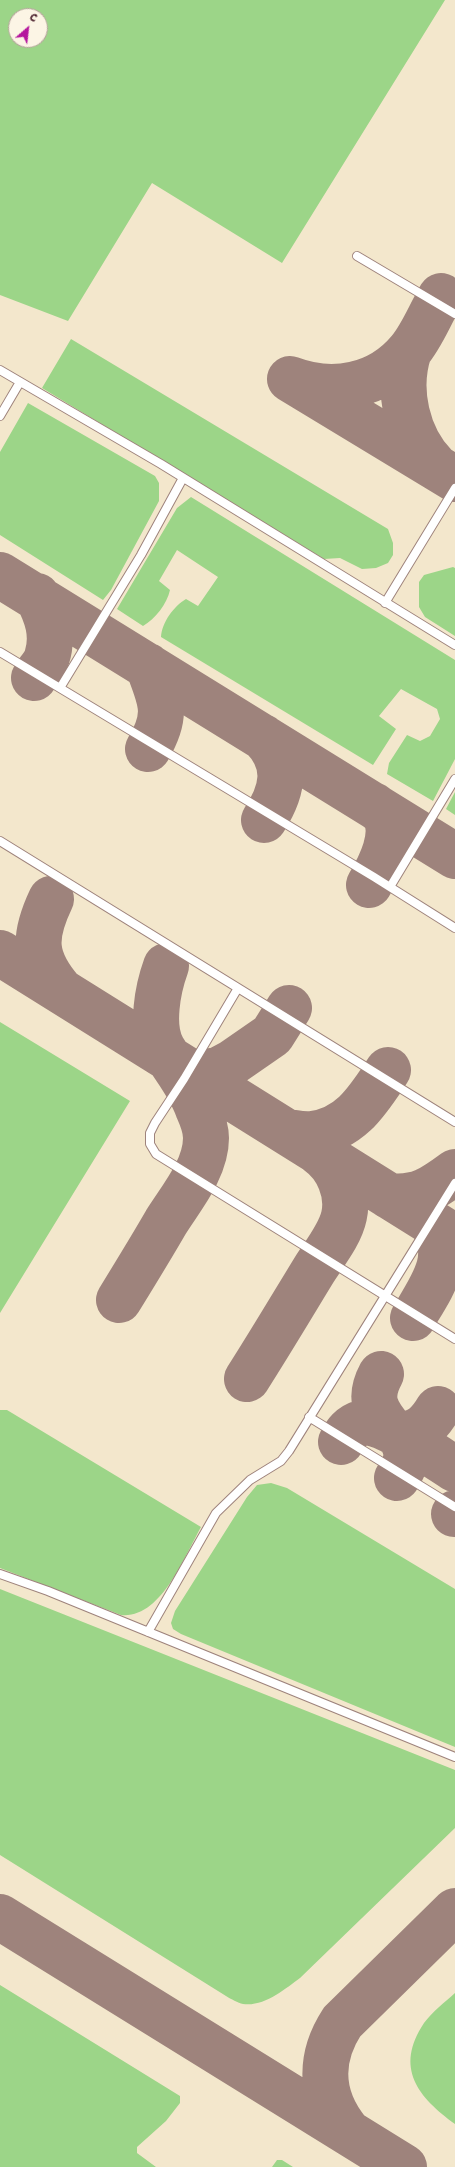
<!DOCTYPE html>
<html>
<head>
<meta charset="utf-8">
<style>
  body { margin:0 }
  #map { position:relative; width:455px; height:2167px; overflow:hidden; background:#f3e7cc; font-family:"Shantell Sans",sans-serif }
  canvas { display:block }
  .north { position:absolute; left:8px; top:8px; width:40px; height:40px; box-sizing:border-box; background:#fcf5e5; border:1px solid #b59f9b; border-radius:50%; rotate:28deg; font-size:11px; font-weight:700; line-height:16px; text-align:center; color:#4a1f2b }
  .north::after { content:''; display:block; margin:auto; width:14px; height:18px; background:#b5179e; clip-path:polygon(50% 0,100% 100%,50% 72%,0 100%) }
</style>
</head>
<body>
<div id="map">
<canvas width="455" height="2167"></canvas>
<div class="north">С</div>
</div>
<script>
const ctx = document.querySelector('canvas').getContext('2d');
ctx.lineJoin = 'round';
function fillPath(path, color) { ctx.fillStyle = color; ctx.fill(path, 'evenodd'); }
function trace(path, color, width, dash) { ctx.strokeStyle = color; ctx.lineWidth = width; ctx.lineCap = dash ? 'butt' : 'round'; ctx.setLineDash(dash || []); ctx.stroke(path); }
const green = new Path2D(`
  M0 0H445L282 263 152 183 68 321 0 295ZM16 16H40V40H16Z
  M71 339 388 529 393 543V555L388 563 376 568 362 569 340 558 324 559 42 388Z
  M28 403 155 476 159 483V501L111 590 103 600 0 535V452Z
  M191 497 455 660V759L433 801 387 774 389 763 407 735 420 741 430 736 440 719 437 709 401 689 379 716 396 729 373 765 161 637C162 622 174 606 186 599L198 606 218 577 177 550 159 581 170 590C167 604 155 619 143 626L117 609 177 508Z
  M453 567 455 568V636L425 617 419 607V582L424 575Z
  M455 792V815L446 809Z
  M0 1022 130 1101 0 1313Z
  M0 1410H7L201 1527C184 1557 161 1619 121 1615L0 1568Z
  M271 1483 287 1488 455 1589V1747L181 1634 173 1629 171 1623 175 1611 247 1497 257 1485Z
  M0 1589 455 1770V1828L300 1978C285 1989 264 2007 243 2004 238 2003 231 1999 226 1996L0 1855Z
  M0 1985 180 2096V2103L166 2121 137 2147V2153L156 2167H0Z
  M455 1993V2124C418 2097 394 2068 424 2023 432 2012 445 2002 455 1993Z
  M277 2160H282L293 2167H272Z`);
const taxiway = new Path2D(`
  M441 296C430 314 422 336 409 351 379 387 332 395 290 379L455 479
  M409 351C396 390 407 437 435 466
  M0 575 455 856
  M34 678C38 671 45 664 47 657 54 635 47 615 37 596
  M263 737C289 764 283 791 264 820
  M148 749C169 714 161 701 148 666
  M369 885C379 868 399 831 382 812 380 810 376 807 373 805
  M51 899C33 937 33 958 61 991
  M0 953 455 1237
  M189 1071 206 1072 218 1070 233 1062 272 1035 289 1008
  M287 1132C295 1133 304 1135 312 1134 351 1129 368 1100 388 1070
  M389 1196C418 1199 432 1189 455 1172
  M119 1300C135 1274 151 1248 166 1222 181 1198 206 1169 206 1138 206 1128 202 1118 198 1109 190 1086 175 1069 163 1049 150 1027 158 988 166 966
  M413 1318C432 1286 455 1256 431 1222
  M381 1374C368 1398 375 1411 392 1431
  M247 1379C270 1343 292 1306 314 1270 324 1254 340 1235 344 1216 349 1193 338 1166 318 1152
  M341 1442C346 1433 351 1426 361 1423 380 1417 437 1458 455 1469
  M397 1478C408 1462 410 1452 399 1435 419 1433 428 1426 438 1409
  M454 1514 455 1513
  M0 1917 404 2167
  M348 2132C320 2098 318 2059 342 2022L455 1911`);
const service = new Path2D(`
  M357 256 455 314
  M0 370 161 464 455 645
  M0 416 20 382
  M385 603 455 488
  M0 652 374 877 455 928
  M60 688 141 555 183 478
  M0 841 455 1122
  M390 887 455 779
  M238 988 184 1079 155 1123 150 1133V1144L156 1154 455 1339
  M309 1417 455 1507
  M0 1574 48 1591 455 1757
  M148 1632 216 1513 250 1480 281 1461 289 1451 455 1183`);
fillPath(green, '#9cd588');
trace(taxiway, '#9e837c', 46);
trace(service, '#9e837c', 10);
trace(service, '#fff', 8);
</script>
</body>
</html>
